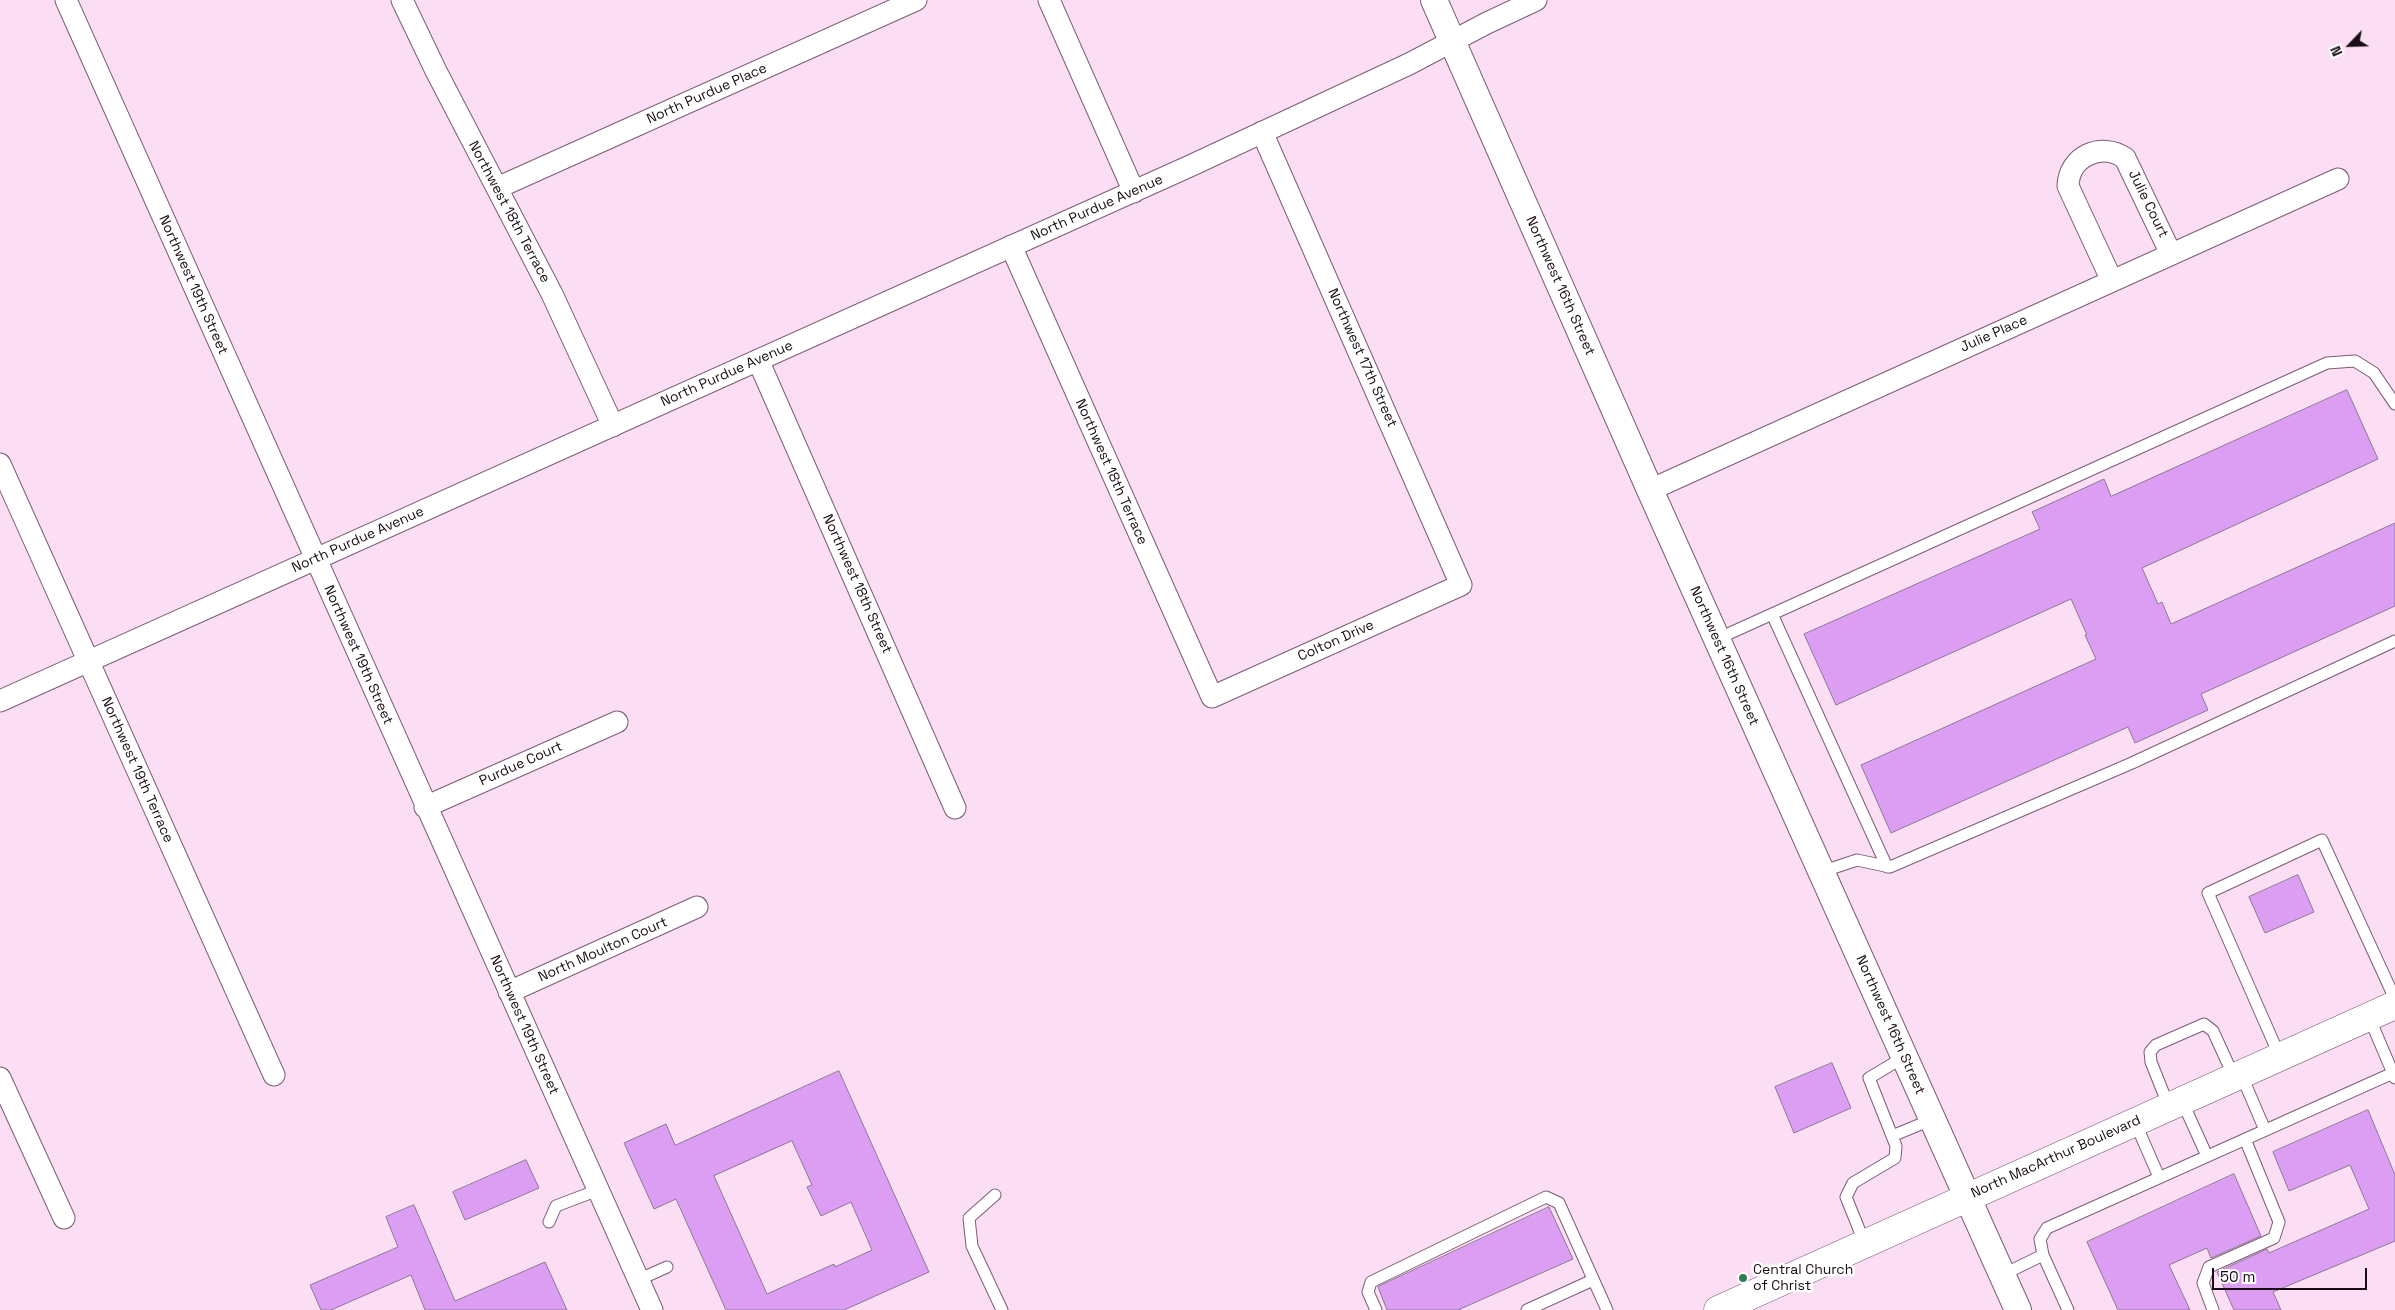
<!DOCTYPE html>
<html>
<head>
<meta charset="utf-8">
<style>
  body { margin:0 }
  #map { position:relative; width:2395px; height:1310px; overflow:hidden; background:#fbdef3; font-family:"Space Grotesk",sans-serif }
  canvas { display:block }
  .north { position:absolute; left:2325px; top:20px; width:50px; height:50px; -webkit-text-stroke:4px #fff; paint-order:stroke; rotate:246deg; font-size:14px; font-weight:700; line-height:20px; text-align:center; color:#180c15 }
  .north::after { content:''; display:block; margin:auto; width:18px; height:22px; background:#180c15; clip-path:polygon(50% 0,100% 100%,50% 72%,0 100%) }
  .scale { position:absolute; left:2212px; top:1268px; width:155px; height:22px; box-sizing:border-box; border:2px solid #180c15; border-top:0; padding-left:6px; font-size:15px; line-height:18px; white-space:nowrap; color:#180c15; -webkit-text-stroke:4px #fff; paint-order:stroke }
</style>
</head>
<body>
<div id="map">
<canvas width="2395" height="1310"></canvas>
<div class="north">N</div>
<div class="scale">50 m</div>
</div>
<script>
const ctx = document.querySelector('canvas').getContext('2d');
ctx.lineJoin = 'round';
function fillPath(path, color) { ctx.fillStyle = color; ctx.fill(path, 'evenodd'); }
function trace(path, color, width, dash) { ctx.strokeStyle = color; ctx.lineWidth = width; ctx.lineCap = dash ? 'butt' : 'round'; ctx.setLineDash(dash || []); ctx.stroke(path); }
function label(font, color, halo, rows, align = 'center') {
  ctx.font = font + ' "Space Grotesk",sans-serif'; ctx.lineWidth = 5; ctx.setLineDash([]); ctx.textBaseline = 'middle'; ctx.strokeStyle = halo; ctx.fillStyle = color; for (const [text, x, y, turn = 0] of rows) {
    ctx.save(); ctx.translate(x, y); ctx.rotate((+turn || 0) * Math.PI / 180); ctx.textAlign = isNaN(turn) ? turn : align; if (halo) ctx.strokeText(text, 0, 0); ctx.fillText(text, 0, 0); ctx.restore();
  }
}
const building = new Path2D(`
  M2347 390 2378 459 2142 568 2158 604 2162 602 2171 624 2395 523V606L2201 694 2208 710 2135 743 2128 727 1891 833 1861 765 2096 659 2085 635H2087L2071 599 1836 705 1804 634 2040 529 2032 512 2104 479 2111 496Z
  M2298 875 2314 912 2265 933 2249 897Z
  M1832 1063 1851 1108 1794 1133 1775 1087Z
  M839 1071 929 1272 844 1310H726L676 1199 654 1209 624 1143 666 1124 675 1145ZM792 1141 812 1185 807 1187 821 1216 851 1202 872 1250 835 1267 834 1264 767 1294 714 1176Z
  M2368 1110 2395 1175V1241L2273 1292 2281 1310H2234L2217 1272 2267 1249 2269 1253 2369 1209 2350 1165 2289 1191 2273 1152Z
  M526 1160 539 1188 465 1220 453 1192Z
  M2234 1174 2261 1236 2211 1258 2207 1248 2169 1265 2190 1310H2118L2087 1242Z
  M414 1205 455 1301 545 1262 567 1310H425L411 1275 331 1310H321L310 1285 398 1247 386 1217Z
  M1549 1207 1573 1259 1458 1310H1387L1378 1287Z`);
const service = new Path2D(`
  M1772 614 1887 867
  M1717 639 2327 363 2355 361 2374 373 2395 404
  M1821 872 1857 860 1890 867 2132 763 2395 641
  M2369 1017 2395 1078
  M2280 1057 2208 893 2322 840 2395 999
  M2241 1074 2265 1130
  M2182 1101 2207 1156
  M2169 1107 2151 1062 2150 1052 2156 1045 2204 1024 2213 1031 2234 1077
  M2135 1122 2159 1177
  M1892 1136 1933 1119
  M995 1195 969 1218 972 1246 1002 1310
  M549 1222 556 1206 598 1190
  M1865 1244 1846 1197 1853 1183 1895 1158 1896 1146 1869 1078 1904 1057
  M2043 1255 2068 1310
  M2002 1275 2043 1255 2040 1239 2047 1228 2393 1073
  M638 1280 667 1267
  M1376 1310 1368 1292 1371 1282 1546 1197 1559 1203 1607 1310
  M1527 1310 1593 1280
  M2213 1310 2203 1283 2209 1267 2274 1238 2279 1222 2245 1139`);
const minor = new Path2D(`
  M66 0 652 1310
  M402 0 436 71 552 294 613 426
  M1049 0 1134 192
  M497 188 916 0
  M1011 246 1212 697 1461 585 1262 132
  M2112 281 2068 186C2069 156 2101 142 2125 158L2171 254
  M758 360 955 808
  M0 464 274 1075
  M1650 490 2338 179
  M0 701 1190 166 1409 64 1487 23 1536 0
  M425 807 617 722
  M509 992 697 907
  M0 1078 64 1218`);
const tertiary = new Path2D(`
  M1434 0 1650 490 2018 1310`);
const secondary = new Path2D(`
  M1718 1310 2395 1005`);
const markers = [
  [1743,1278,5,"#2c8154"]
];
const streetNames = [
  ["North Purdue Place",707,94,-24],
  ["Julie Court",2148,204,64],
  ["North Purdue Avenue",1097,208,-24],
  ["Northwest 18th Terrace",509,212,62],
  ["Northwest 19th Street",193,285,66],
  ["Northwest 16th Street",1560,286,66],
  ["Julie Place",1994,334,-24],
  ["Northwest 17th Street",1362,358,66],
  ["North Purdue Avenue",727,374,-24],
  ["Northwest 18th Terrace",1111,472,66],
  ["North Purdue Avenue",358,540,-24],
  ["Northwest 18th Street",857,584,66],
  ["Colton Drive",1336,641,-24],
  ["Northwest 19th Street",358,655,66],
  ["Northwest 16th Street",1724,656,66],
  ["Purdue Court",521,764,-24],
  ["Northwest 19th Terrace",137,770,66],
  ["North Moulton Court",603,950,-24],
  ["Northwest 19th Street",524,1025,66],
  ["Northwest 16th Street",1890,1025,66],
  ["North MacArthur Boulevard",2056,1157,-24]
];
const poiNames = [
  ["Central Church",1753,1270],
  ["of Christ",1753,1286]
];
fillPath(building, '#db9ef3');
trace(building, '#8d7795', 1);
trace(service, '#7b5c73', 13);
trace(minor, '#7b5c73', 23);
trace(tertiary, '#7b5c73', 28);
trace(secondary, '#7b5c73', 29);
trace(service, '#fff', 11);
trace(minor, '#fff', 21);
trace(tertiary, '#fff', 26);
trace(secondary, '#fff', 28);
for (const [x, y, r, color] of markers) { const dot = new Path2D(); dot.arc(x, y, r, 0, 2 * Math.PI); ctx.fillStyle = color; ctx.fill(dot); trace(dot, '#fff', 2); }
label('14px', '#180c15', '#fff', streetNames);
label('14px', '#180c15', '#fff', poiNames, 'left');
</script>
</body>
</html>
